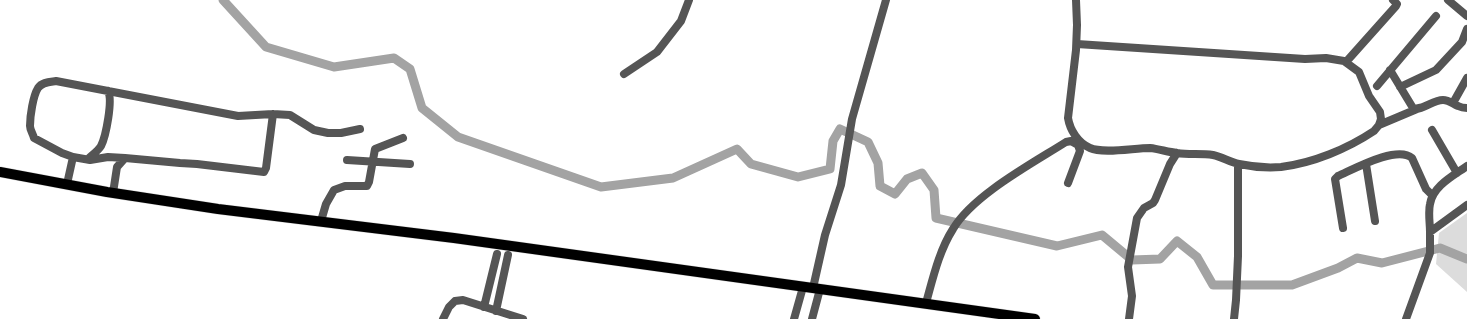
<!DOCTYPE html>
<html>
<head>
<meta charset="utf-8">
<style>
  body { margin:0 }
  canvas { display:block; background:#fff }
</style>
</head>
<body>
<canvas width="1467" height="319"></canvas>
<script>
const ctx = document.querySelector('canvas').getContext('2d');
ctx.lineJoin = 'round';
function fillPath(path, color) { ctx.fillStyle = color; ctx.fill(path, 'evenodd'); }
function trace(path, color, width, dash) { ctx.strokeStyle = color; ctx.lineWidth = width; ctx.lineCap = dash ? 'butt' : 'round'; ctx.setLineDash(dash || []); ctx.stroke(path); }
const green = new Path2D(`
  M1467 213V292L1436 264 1439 233Z`);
const river = new Path2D(`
  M223 0 266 47 334 67 394 58 410 69 422 108 458 137 601 187 673 178 737 149 751 164 798 177 830 169 833 141 840 129 868 142 878 163 880 186 895 194 907 179 922 173 934 190 936 218 1057 246 1102 235 1132 260 1160 259 1177 241 1197 257 1213 285H1292L1338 268 1357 258 1382 263 1440 248 1467 259`);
const minor = new Path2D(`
  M1076 0 1077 25 1076 50 1068 118C1070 130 1078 143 1090 148 1103 154 1134 148 1150 148 1159 149 1168 152 1177 153 1189 155 1201 153 1213 155 1222 157 1230 162 1239 164 1253 167 1268 168 1281 167 1313 163 1347 149 1374 131L1379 125 1381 119 1380 112 1369 96 1359 72 1344 61 1326 58 1305 59 1077 44
  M1448 0 1467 16
  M1346 62 1396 6 1397 4 1393 0
  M1390 70 1413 108C1423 111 1432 100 1443 100 1449 100 1453 104 1458 106 1460 107 1464 108 1467 108
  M624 74 657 52 681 21 689 0
  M1377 86 1436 16
  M1400 87 1436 70 1462 42 1467 29
  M1453 103 1467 78
  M1379 125 1417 109
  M1432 130 1457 173
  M73 157 90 160 108 157 125 158
  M88 159C92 155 98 151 101 146 106 136 113 100 108 91
  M347 160 410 164
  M1366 164 1375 221
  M67 184 73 157 62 153 34 138C33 134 30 130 30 126 30 116 33 96 38 88 42 82 50 82 56 81L238 116 273 114 290 115 314 130 328 133H341L360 129
  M113 193 117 167 125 158 180 163 197 164 264 172 266 168 273 114
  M321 221 326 204 334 190 345 186H367L369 182 375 149 403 138
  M1343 228 1335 179 1338 176C1354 169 1397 145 1412 158L1426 189 1432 195
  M1430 232C1430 223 1428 212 1430 204 1433 186 1453 176 1467 166
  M813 288 825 235 841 185 852 119 886 0
  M926 303C933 278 939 251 953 229 973 195 1033 163 1066 142L1071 141 1078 145 1080 151 1068 183
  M484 307 497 254
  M496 311 508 255
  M443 319 449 307 455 301 463 300 523 319
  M794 319 803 287
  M812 319 820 289
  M1129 319 1132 296 1128 267 1137 218 1144 208 1153 203 1155 200 1170 164 1177 153
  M1234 319 1236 300 1238 256V164
  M1406 319 1430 253V232L1467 205`);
const major = new Path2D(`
  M0 172 107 192 218 209 454 238 1035 319`);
fillPath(green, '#dcdcdc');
trace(river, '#a3a3a3', 9);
trace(major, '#dbdbdb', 11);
trace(minor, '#555', 8);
trace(major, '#000', 10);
</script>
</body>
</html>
